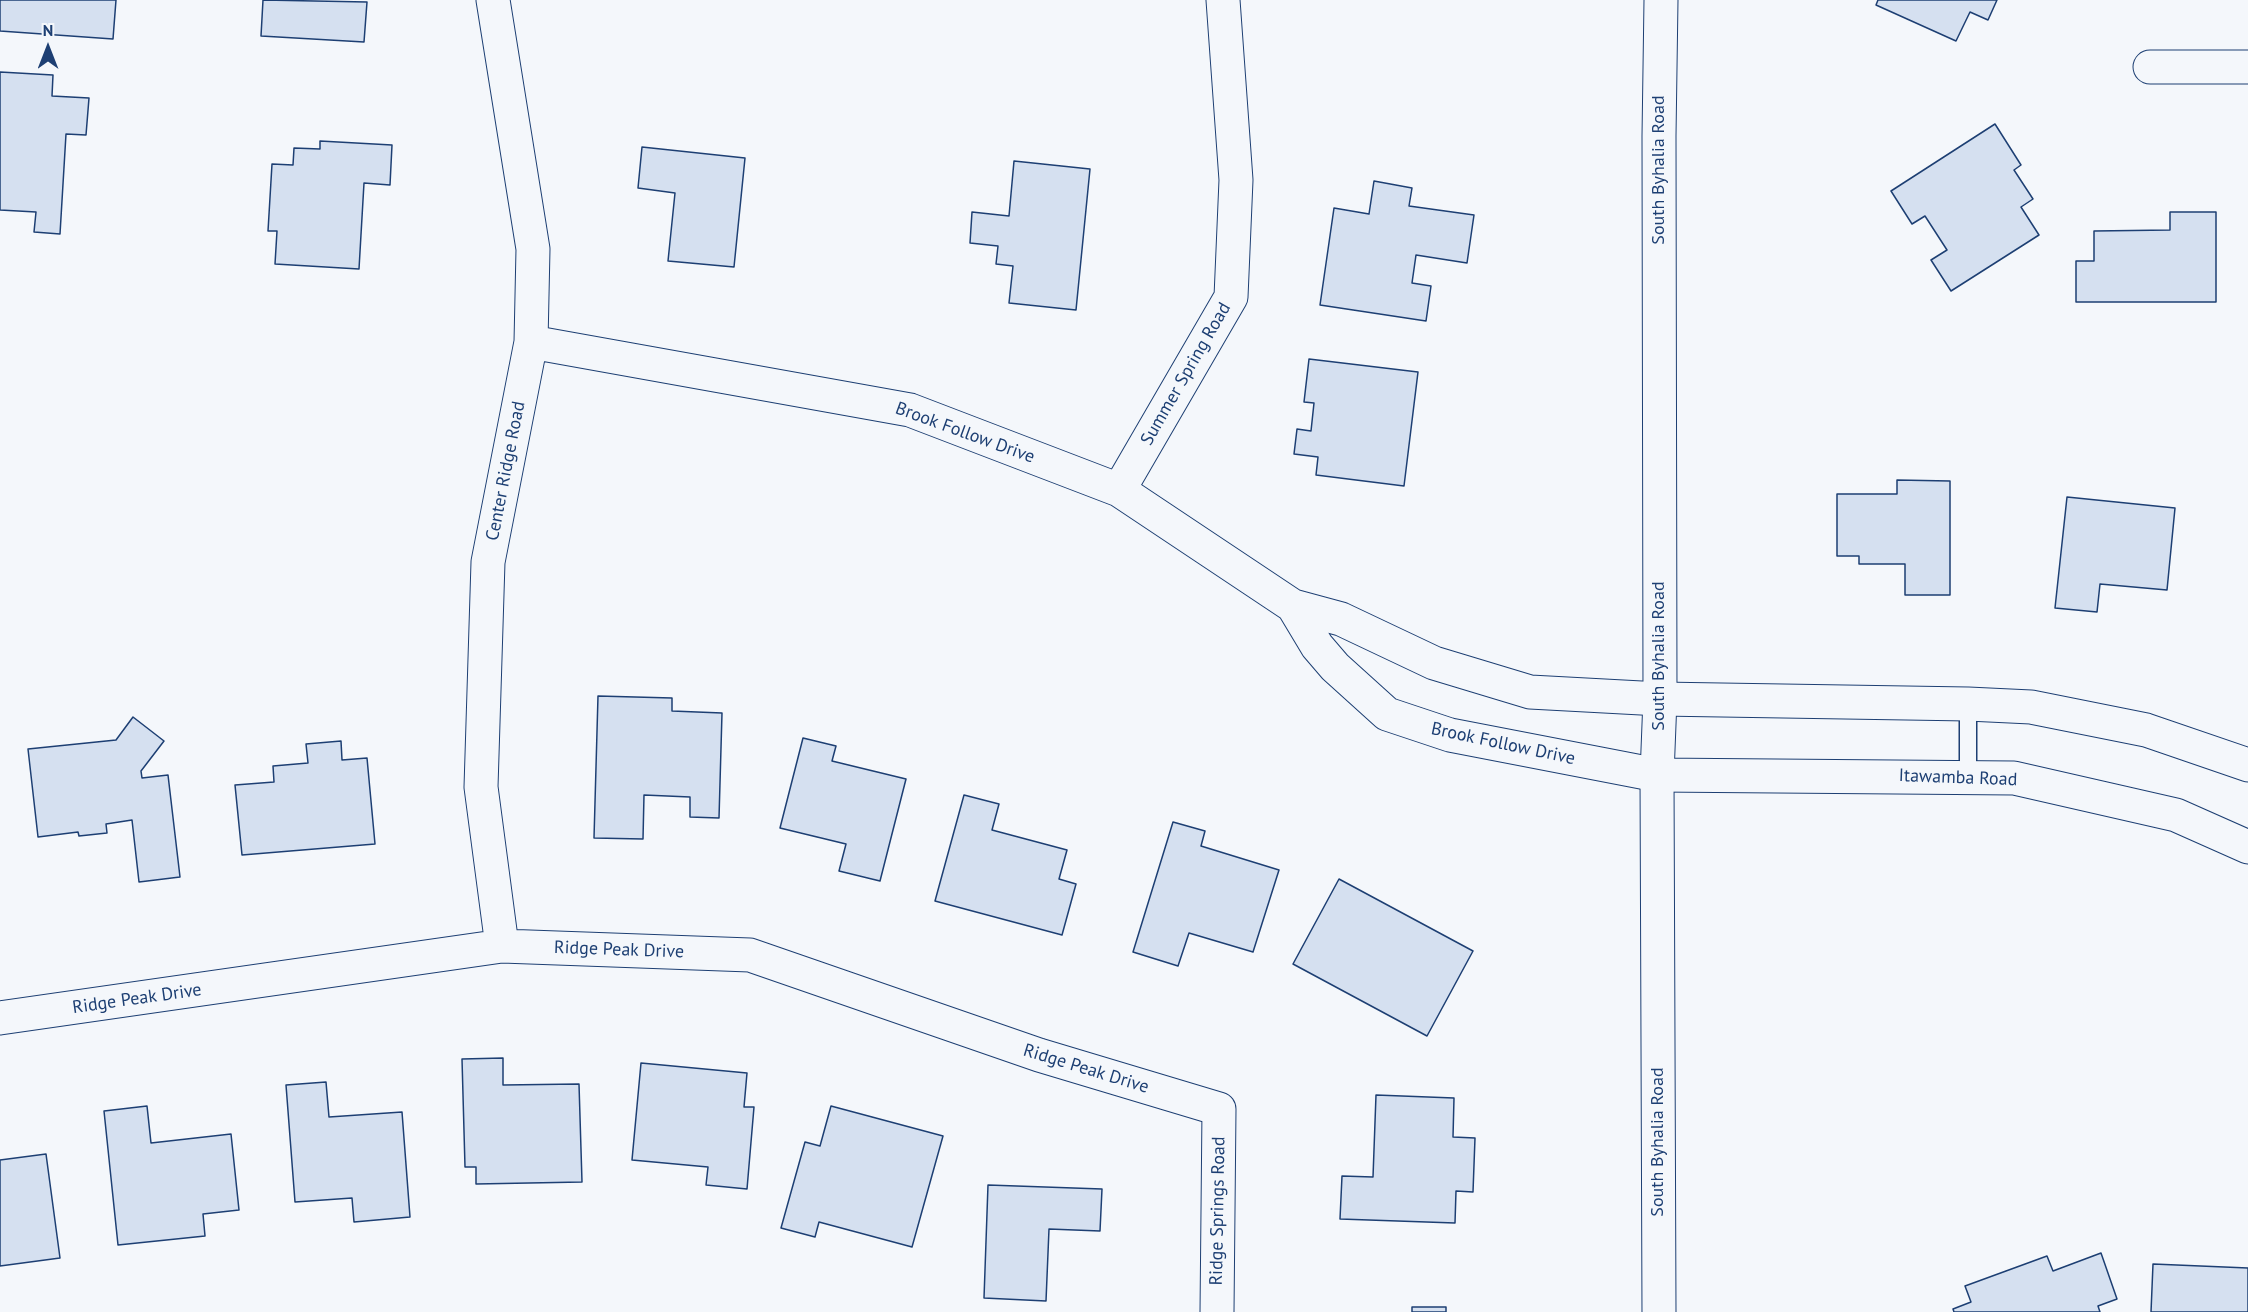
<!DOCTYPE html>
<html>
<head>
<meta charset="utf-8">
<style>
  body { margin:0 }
  #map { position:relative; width:2248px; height:1312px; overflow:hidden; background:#f4f7fb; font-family:"PT Sans",sans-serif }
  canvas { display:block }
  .north { position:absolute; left:18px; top:18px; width:60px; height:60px; -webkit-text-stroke:4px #f4f7fb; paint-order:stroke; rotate:0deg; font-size:16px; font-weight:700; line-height:24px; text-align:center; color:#1d3f73 }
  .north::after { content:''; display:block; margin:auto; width:21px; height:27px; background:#1d3f73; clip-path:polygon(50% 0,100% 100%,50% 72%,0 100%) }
</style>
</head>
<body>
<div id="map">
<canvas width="2248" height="1312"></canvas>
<div class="north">N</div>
</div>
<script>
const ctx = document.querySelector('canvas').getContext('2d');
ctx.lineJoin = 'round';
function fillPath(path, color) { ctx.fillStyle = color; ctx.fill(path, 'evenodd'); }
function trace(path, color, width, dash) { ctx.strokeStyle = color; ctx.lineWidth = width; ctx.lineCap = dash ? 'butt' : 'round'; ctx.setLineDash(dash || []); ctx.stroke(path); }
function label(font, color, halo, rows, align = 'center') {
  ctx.font = font + ' "PT Sans",sans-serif'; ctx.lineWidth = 4.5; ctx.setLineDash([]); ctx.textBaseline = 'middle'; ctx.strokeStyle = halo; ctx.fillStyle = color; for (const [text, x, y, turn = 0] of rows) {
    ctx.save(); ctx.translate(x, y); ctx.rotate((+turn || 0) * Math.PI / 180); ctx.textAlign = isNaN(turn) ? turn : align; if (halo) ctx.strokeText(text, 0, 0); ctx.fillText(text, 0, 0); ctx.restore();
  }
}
const building = new Path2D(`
  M0 0H116L113 39 0 31Z
  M263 0 367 2 364 42 261 36Z
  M1878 0H1997L1988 20 1970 12 1956 41 1876 5Z
  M0 72 53 75 52 96 89 98 86 135 66 134 60 234 34 232 36 212 0 210Z
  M1995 124 2021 165 2014 170 2033 199 2021 207 2039 235 1951 291 1931 260 1947 250 1925 216 1912 224 1891 191Z
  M320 141 392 145 390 185 364 183 359 269 275 264 277 231H268L272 164 293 165 294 148 320 149Z
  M642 147 745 158 734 267 668 261 675 193 638 188Z
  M1014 161 1090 169 1076 310 1009 303 1013 266 996 264 998 246 970 243 972 212 1009 216Z
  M1374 181 1412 188 1409 206 1474 215 1467 263 1416 255 1412 283 1431 286 1426 321 1320 305 1334 208 1369 214Z
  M2170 212H2216V302H2076V261H2094V231L2170 230Z
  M1309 359 1418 372 1404 486 1316 475 1318 457 1294 454 1297 429 1311 431 1314 403 1304 402Z
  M1897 480 1950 481V595H1905V564H1859V556H1837V494H1897Z
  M2067 497 2175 508 2167 590 2100 584 2097 612 2055 608Z
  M598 696 672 698V711L722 713 719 818 690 817V797L644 795 643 839 594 838Z
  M133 717 164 741 141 771 142 778 168 775 180 877 139 882 132 820 106 824 107 833 79 836 78 832 38 837 28 749 116 740Z
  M803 738 836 746 832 761 906 779 880 881 839 871 846 844 780 828Z
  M341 741 342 760 367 758 375 844 242 855 235 785 274 782 273 766 308 763 306 744Z
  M964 795 999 804 992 830 1067 850 1059 879 1076 884 1062 935 935 901Z
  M1173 822 1205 831 1201 846 1279 870 1253 952 1189 933 1178 966 1133 952Z
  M1339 879 1473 951 1427 1036 1293 964Z
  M503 1058V1085L579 1084 582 1182 476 1184V1167H465L462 1059Z
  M641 1063 747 1073 744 1107H754L747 1189 706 1185 708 1167 632 1160Z
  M326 1082 329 1117 402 1112 410 1217 354 1222 352 1198 295 1202 286 1085Z
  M1376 1095 1454 1098 1453 1137 1475 1138 1473 1192 1456 1191 1455 1223 1340 1219 1342 1176 1373 1177Z
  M147 1106 151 1143 231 1134 239 1210 203 1214 205 1236 118 1245 104 1111Z
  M831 1106 943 1136 912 1247 819 1222 815 1237 781 1228 805 1142 820 1146Z
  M46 1154 60 1258 0 1266V1160Z
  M988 1185 1102 1189 1100 1231 1049 1229 1046 1301 984 1298Z
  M2101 1253 2117 1299 2098 1306 2100 1312H1954L1953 1309 1971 1302 1965 1286 2047 1256 2053 1271Z
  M2153 1264 2248 1268V1312H2151Z
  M1412 1307H1446V1312H1412Z`);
const service = new Path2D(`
  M1968 777V704`);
const minor = new Path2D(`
  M493 0 533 249 531 342 488 562 481 787 502 946
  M2150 67H2248
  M531 342 910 410 1119 490 1293 606 1341 619 1434 663 1530 692 1660 699 1968 704 2031 707 2146 730 2248 765
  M1119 490 1231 297 1236 180 1223 0
  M1293 606 1317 646 1335 667 1387 714 1450 735 1657 775 2014 778 2176 815 2248 847
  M0 1018 502 946 750 955 1039 1055 1219 1109 1217 1312`);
const secondary = new Path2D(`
  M1659 1312 1657 775 1660 699 1659 136 1661 0`);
const streetNames = [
  ["South Byhalia Road",1659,170,-90],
  ["Summer Spring Road",1186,374,-60],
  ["Brook Follow Drive",965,433,20],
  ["Center Ridge Road",506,471,-79],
  ["South Byhalia Road",1659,656,-90],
  ["Brook Follow Drive",1503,744,12],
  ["Itawamba Road",1958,778,2],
  ["Ridge Peak Drive",619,950,2],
  ["Ridge Peak Drive",137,999,-8],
  ["Ridge Peak Drive",1086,1069,17],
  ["South Byhalia Road",1658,1142,-90],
  ["Ridge Springs Road",1218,1211,-89]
];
fillPath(building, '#d5e0f0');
trace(building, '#1d3f73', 1.5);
trace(service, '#1d3f73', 19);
trace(minor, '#1d3f73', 35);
trace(secondary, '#1d3f73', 35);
trace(service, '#f4f7fb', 16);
trace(minor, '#f4f7fb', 33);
trace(secondary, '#f4f7fb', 33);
label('18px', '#1d3f73', '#f4f7fb', streetNames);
</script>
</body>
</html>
